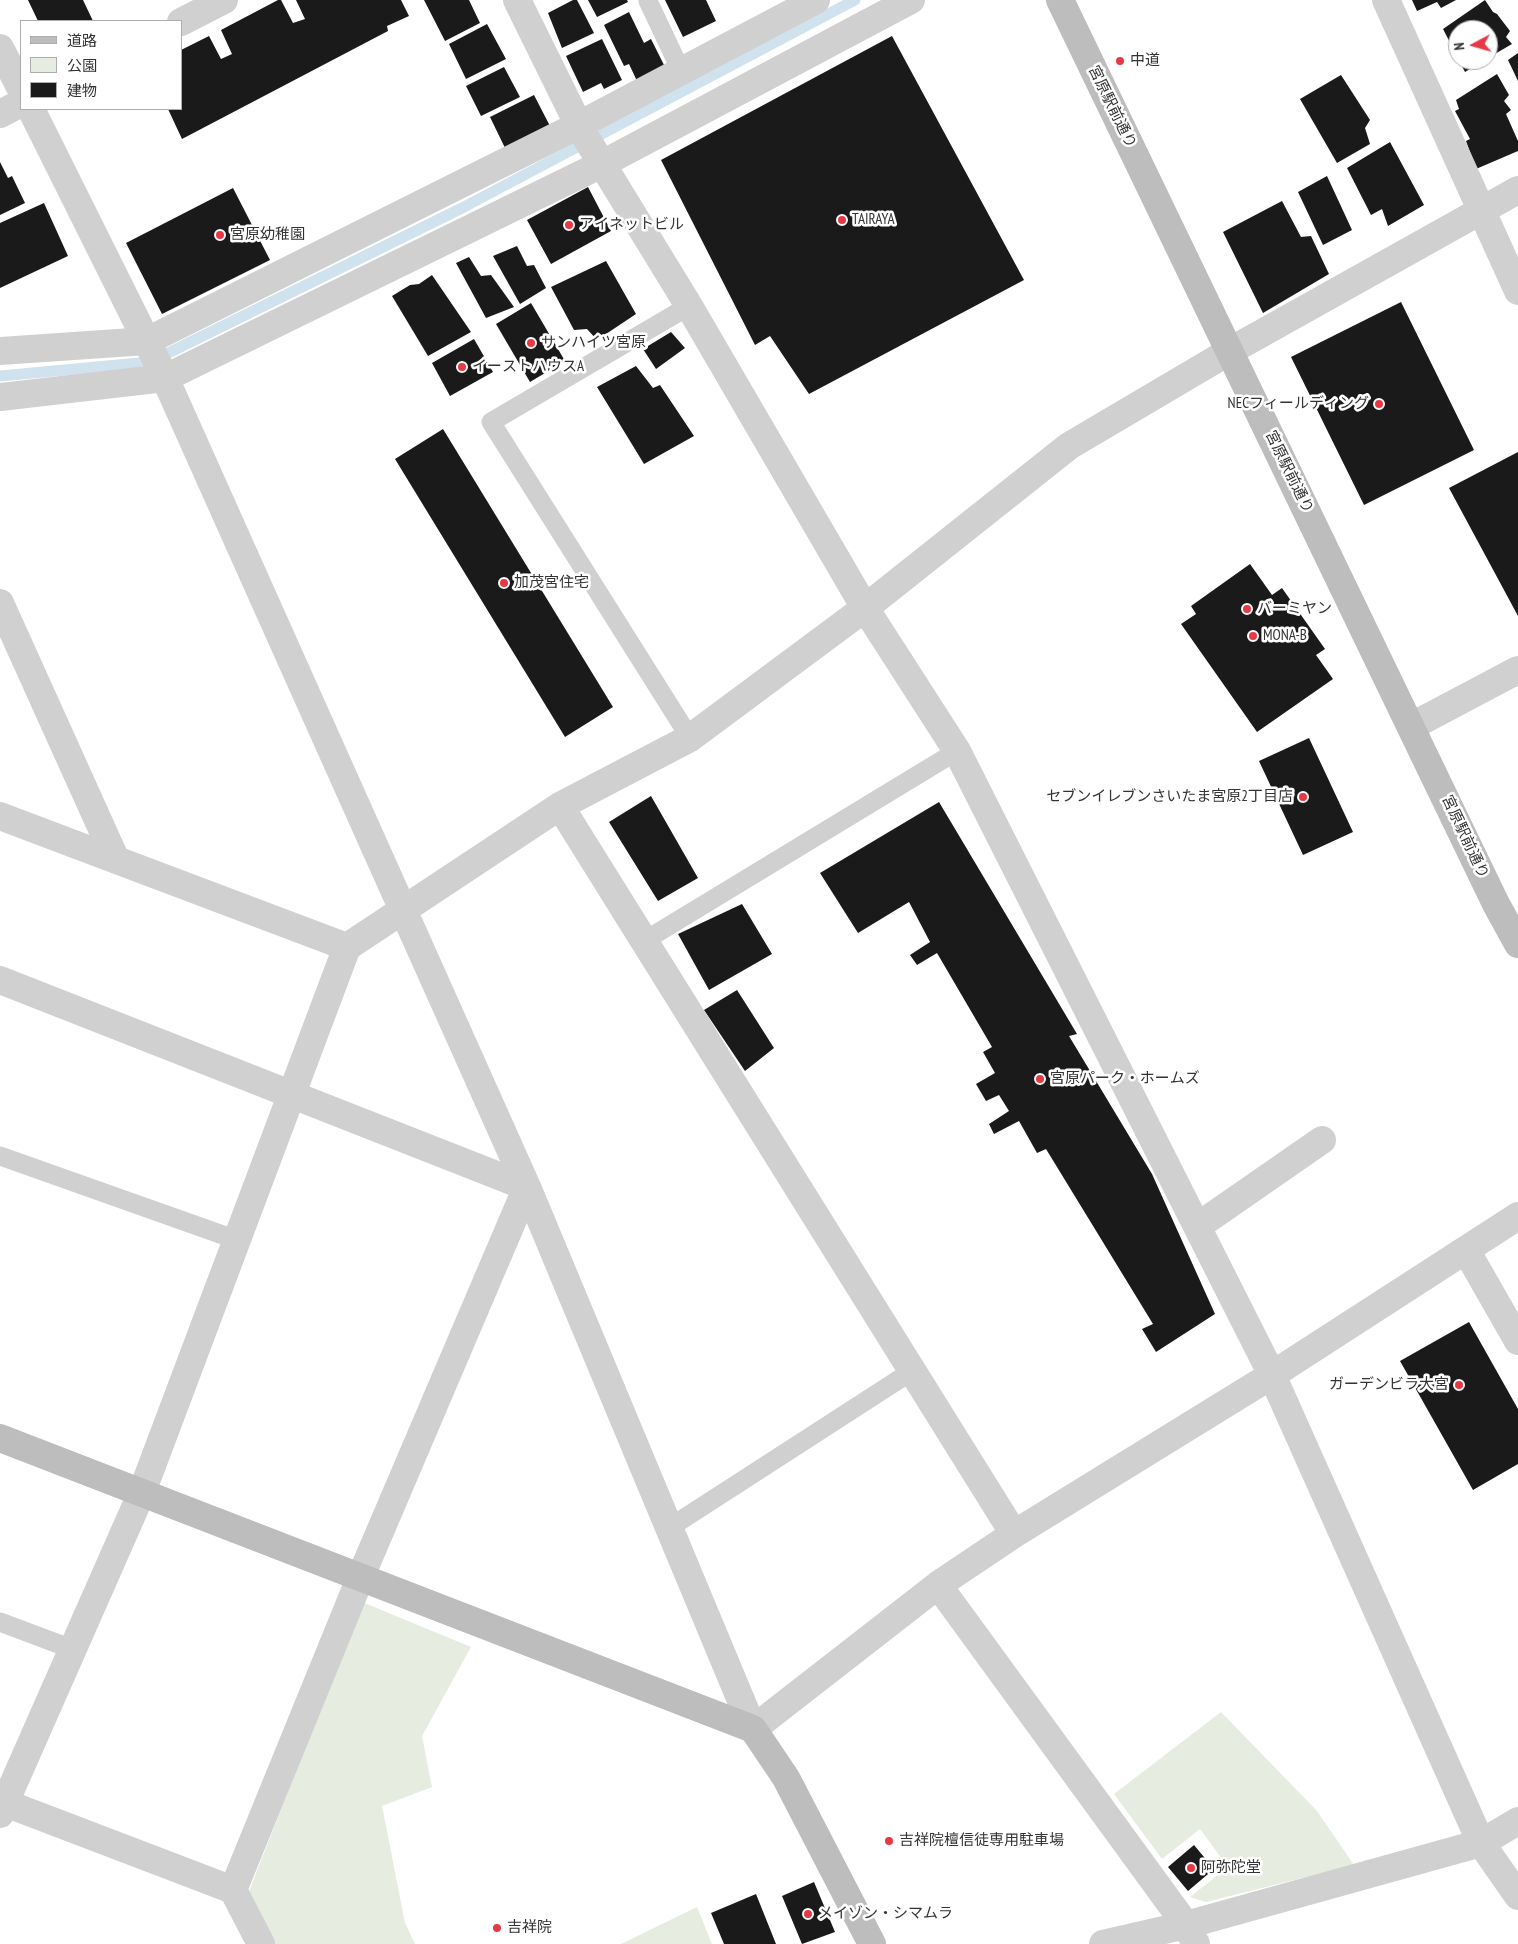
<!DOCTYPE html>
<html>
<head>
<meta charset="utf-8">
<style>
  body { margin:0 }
  #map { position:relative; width:1518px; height:1944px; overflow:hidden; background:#fff; font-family:"PT Sans Narrow","Noto Sans JP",sans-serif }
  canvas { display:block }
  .legend { position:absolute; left:20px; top:20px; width:162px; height:90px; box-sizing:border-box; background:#fff; border:1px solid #adadad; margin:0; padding:6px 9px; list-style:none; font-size:15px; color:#333 }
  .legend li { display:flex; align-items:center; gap:10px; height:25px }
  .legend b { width:25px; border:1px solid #adadad }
  .north { position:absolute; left:1448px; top:20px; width:50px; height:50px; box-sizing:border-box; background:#fff; border:1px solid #adadad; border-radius:50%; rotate:264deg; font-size:14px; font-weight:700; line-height:20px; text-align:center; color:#333 }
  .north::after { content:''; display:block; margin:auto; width:18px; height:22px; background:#e63946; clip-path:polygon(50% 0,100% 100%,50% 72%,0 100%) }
</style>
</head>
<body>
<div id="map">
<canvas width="1518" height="1944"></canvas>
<ul class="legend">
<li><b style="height:6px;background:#bdbdbd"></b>道路</li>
<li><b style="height:14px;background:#e6ecdf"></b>公園</li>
<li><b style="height:14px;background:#1a1a1a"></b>建物</li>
</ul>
<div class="north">N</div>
</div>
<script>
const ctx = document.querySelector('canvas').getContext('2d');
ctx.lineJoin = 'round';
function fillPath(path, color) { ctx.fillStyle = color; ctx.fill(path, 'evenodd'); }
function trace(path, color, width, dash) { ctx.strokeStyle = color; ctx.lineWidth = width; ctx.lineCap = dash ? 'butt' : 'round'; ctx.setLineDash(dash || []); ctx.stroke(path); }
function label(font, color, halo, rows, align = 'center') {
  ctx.font = font + ' "PT Sans Narrow","Noto Sans JP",sans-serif'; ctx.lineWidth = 5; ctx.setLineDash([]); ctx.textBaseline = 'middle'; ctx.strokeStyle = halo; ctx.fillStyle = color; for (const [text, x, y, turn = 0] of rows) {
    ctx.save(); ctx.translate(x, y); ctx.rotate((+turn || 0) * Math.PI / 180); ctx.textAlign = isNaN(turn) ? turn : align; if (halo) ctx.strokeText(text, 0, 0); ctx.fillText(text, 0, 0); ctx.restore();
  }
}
const green = new Path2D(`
  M362 1602 471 1647 422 1736 432 1787 382 1806 405 1923 415 1944H275L248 1894Z
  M1221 1712 1317 1811 1354 1865 1206 1902 1190 1897 1228 1867 1200 1829 1162 1859 1114 1794Z
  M697 1907 712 1944H621Z`);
const stream = new Path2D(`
  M0 376 150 362 462 208 855 0`);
const building = new Path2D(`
  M28 0H83L93 21H38Z
  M278 0H281L293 23 305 19 296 0H401L409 16 387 26 388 31 182 139 168 109H181V50L209 36 221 59 232 54 221 30Z
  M424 0H469L480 23 445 41Z
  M573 0H577L594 33 562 48 548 13Z
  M588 0H627L628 2 597 17Z
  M665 0H706L716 21 683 37Z
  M1412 0H1456L1441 8 1437 2 1417 11Z
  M1485 0 1493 12 1497 14 1510 31 1506 37 1512 44 1488 58V30H1458V58L1443 29Z
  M629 12 644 43 651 39 665 67 637 81 629 64 624 66 604 25Z
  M487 24 506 59 466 79 449 44Z
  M892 36 1024 280 809 394 770 336 755 345 661 160Z
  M602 39 622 80 604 89 601 83 583 92 566 56Z
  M1518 53V81L1508 60Z
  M1459 60H1485L1465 72Z
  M504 67 520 97 481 116 466 86Z
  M1497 74 1509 95 1504 101 1511 110 1506 114 1518 141V151L1476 169 1466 141 1470 139 1455 111 1459 109 1456 100Z
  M1341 75 1370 120 1365 128 1370 144 1337 163 1300 99Z
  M534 95 551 128 506 150 490 117Z
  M1390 142 1424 205 1388 226 1382 209 1371 215 1347 168Z
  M0 162 8 178 12 176 25 203 0 215Z
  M1327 176 1352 230 1323 245 1298 192Z
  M588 187 611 231 551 264 527 220Z
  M233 188 270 260 162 314 126 243Z
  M1282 201 1301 237 1311 236 1329 274 1263 313 1223 232Z
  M44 203 68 256 0 288V223Z
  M517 246 527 266 534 265 546 288 520 304 493 256Z
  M469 257 481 276 491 275 514 307 486 318 456 263Z
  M606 261 636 314 597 340 587 329 574 330 551 287Z
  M432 275 471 332 428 356 392 296 410 285 419 284Z
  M1401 302 1474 450 1364 505 1291 357Z
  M531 303 565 361 530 382 496 324Z
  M671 332 685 348 656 369 643 349Z
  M474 339 493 372 450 396 432 363Z
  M636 366 653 388 660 385 694 436 644 464 597 387Z
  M443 429 613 707 565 737 395 459Z
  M1518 452V616L1449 488Z
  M1250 564 1272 595 1282 588 1325 649 1316 655 1333 679 1257 732 1181 624 1196 614 1191 606Z
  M1309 738 1353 832 1303 855 1259 761Z
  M651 796 698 878 658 901 609 822Z
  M939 802 1077 1034 1069 1036 1152 1174 1215 1314 1156 1352 1142 1329 1153 1324 1046 1149 1037 1153 1019 1121 994 1134 989 1124 1009 1111 999 1095 986 1101 976 1084 995 1073 983 1052 992 1047 937 953 917 965 910 955 930 942 909 902 858 933 820 873Z
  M742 904 772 954 709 990 678 934Z
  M737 990 774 1048 745 1071 704 1010Z
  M1469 1322 1518 1409V1464L1473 1490 1400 1361Z
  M1194 1845 1214 1869 1188 1891 1168 1867Z
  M814 1882 835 1932 802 1944 782 1896Z
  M756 1894 776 1944H724L711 1913Z`);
const lane = new Path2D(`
  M648 1 681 71
  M689 306 491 422 690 738
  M644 941 957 751
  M0 1156 237 1240
  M669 1528 912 1371
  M0 1622 72 1649`);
const street = new Path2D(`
  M517 0 580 128 689 306 865 608 957 751 1272 1375 1481 1843 1518 1896
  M1386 0 1518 291
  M181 22 224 0
  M0 48 21 89
  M31 109 165 378 527 1187 753 1729 938 1585 1014 1534 1272 1375 1518 1216
  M0 114 21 103
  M0 351 147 341 579 125 816 0
  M0 397 165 378 602 164 911 0
  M0 603 116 860
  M1412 726 1518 670
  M560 806 1014 1534
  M0 816 347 947
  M0 980 527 1187 361 1576 233 1890
  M1198 1226 1322 1140
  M1466 1250 1518 1341
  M938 1585 1186 1925 1196 1944
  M0 1801 233 1890 261 1944
  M0 1814 142 1492 347 947 560 806 690 738 865 608 1069 446 1230 351 1518 190
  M1103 1944 1186 1925 1481 1843 1518 1821`);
const secondary = new Path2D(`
  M1060 0 1496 904 1518 944
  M0 1438 753 1729 786 1778 872 1944`);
const markers = [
  [1120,61,5,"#e63946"],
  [842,220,5,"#e63946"],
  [569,225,5,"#e63946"],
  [220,235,5,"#e63946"],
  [531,343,5,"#e63946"],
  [462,367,5,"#e63946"],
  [1379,404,5,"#e63946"],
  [504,583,5,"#e63946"],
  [1247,609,5,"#e63946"],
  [1253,636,5,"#e63946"],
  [1303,797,5,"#e63946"],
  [1040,1079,5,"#e63946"],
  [1459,1385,5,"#e63946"],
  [889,1841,5,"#e63946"],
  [1191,1868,5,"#e63946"],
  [808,1914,5,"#e63946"],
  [497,1928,5,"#e63946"]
];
const poiNames = [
  ["中道",1130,61],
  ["TAIRAYA",852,220],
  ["アイネットビル",579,225],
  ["宮原幼稚園",230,235],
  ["サンハイツ宮原",541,343],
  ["イーストハウスA",472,367],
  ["NECフィールディング",1369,404,"right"],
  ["加茂宮住宅",514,583],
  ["バーミヤン",1257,609],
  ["MONA-B",1263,636],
  ["セブンイレブンさいたま宮原2丁目店",1293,797,"right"],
  ["宮原パーク・ホームズ",1050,1079],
  ["ガーデンビラ大宮",1449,1385,"right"],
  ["吉祥院檀信徒専用駐車場",899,1841],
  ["阿弥陀堂",1201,1868],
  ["メイゾン・シマムラ",818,1914],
  ["吉祥院",507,1928]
];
const streetNames = [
  ["宮原駅前通り",1112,107,64],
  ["宮原駅前通り",1289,472,64],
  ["宮原駅前通り",1465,837,65]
];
fillPath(green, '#e6ecdf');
trace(stream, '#cfe2ee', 11);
fillPath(building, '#1a1a1a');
trace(lane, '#d0d0d0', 19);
trace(street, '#d0d0d0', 28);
trace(secondary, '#bdbdbd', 28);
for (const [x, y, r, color] of markers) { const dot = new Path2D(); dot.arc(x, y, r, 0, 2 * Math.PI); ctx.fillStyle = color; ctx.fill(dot); trace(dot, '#fff', 2); }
label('15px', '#333', '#fff', poiNames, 'left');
label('15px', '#333', '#fff', streetNames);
</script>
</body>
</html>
